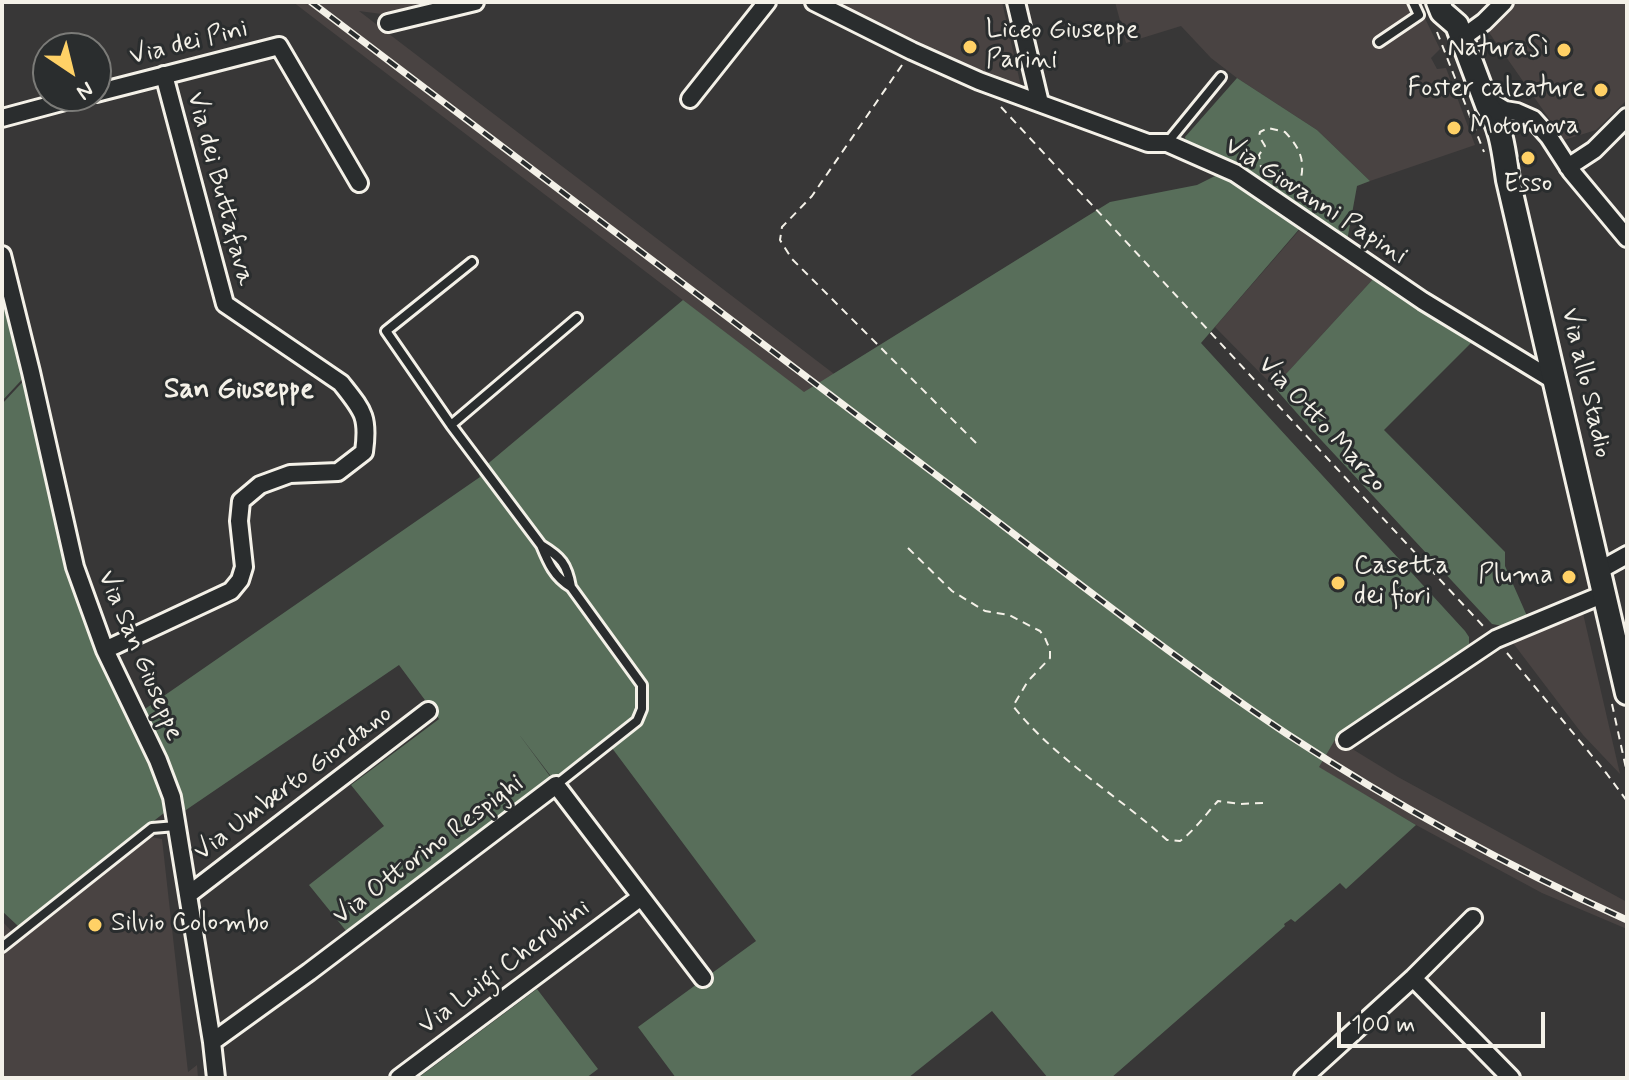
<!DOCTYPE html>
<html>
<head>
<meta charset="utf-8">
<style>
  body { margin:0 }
  #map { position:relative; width:1629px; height:1080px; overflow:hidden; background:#383737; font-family:Mynerve,sans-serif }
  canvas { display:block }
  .frame { position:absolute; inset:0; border:4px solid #f4f1e8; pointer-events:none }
  .north { position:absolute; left:32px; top:32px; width:80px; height:80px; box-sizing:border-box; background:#2a2d2e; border:2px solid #7b7b78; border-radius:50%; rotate:145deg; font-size:22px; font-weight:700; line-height:32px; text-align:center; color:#f4f1e8 }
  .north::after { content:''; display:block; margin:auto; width:28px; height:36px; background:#ffd166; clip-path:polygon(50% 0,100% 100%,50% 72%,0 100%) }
  .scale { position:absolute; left:1337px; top:1012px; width:208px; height:36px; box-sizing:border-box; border:4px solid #f4f1e8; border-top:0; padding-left:10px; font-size:24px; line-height:28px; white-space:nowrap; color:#f4f1e8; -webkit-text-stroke:6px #2a2d2e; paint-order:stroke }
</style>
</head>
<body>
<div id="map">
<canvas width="1629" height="1080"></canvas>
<div class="frame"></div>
<div class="north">N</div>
<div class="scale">100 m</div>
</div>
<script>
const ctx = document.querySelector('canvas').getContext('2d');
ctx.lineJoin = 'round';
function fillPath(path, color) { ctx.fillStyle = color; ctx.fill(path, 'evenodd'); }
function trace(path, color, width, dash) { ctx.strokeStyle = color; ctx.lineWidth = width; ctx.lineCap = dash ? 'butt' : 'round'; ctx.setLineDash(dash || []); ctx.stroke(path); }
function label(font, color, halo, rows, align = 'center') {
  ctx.font = font + ' Mynerve,sans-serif'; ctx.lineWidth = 6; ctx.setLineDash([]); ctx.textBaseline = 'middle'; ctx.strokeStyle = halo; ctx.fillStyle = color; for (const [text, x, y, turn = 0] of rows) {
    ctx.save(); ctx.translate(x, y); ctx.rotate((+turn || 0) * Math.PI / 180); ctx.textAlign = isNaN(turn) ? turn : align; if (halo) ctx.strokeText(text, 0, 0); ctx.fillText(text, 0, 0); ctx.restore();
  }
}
const built = new Path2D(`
  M293 2H433L389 15 359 11 986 490 1336 739 1398 777 1627 902V929L1542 893 1416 825 1318 767 803 392Z
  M832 2H1002L1022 91Z
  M1115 2H1417L1440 49 1431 58 1437 69 1446 68 1475 145 1370 181 1317 130 1237 78 1211 58 1181 26 1126 43Z
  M1516 2H1627V100L1596 130 1564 140 1488 31Z
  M1302 227 1375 277 1274 387 1215 327Z
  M1582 609 1620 774 1583 735 1513 643Z
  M150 837 162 839 188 1072 197 1065 198 1078H2V921L20 940Z`);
const green = new Path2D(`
  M1237 78 1317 130 1370 181 1357 186 1347 241 1187 146 1185 137Z
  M1219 174 1301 227 1201 343 1465 631 1469 637V644L1336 738 1319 767 1416 825 1346 889 1340 883 1295 922 1291 919 1284 924 1285 926 1111 1078H1048L992 1011 908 1078H676L638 1027 756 941 612 748 597 760 589 751 553 779 518 733 552 779 347 932 309 885 384 826 351 785 439 719 399 665 183 812 164 813 18 926 2 911V404L30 374 89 630 129 720 480 477 478 472 683 300 804 392 1110 202 1197 185Z
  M2 271 29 372 2 401Z
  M1375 277 1471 343 1384 430 1505 552V566L1527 616 1503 626 1492 624 1310 428 1274 387Z
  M537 989 598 1069 586 1078H418Z`);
const path = new Path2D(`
  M1437 32 1484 152
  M902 65 812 196 782 227 780 240 792 259 979 446
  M1001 107 1484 627
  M1262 173 1259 155 1265 146 1259 136 1260 132 1268 128 1285 132C1305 153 1306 168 1296 194
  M908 548 952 591 985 611 1009 615 1040 631 1045 638 1050 650V658L1028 681 1013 706C1056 760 1116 794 1167 840L1180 841C1195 830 1205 815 1218 801L1240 804 1263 803
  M1507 653 1607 774 1627 801
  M1612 704 1627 773`);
const lane = new Path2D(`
  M1379 42 1419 15 1413 2
  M1167 143 1221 77
  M472 262 386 331 451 425 541 545C561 557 567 564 571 587L642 685V709L637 721 556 785
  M451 425 577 318
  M541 545C548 562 554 577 571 587
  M2 947 152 828 176 826`);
const street = new Path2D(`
  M814 2 912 51 979 81 1148 143H1167L1235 173 1423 301 1556 382
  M1016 2 1040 103
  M388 23 475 2
  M1462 38 1484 22 1504 2
  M96 93 279 46 359 183
  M1485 98 1505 110 1517 112 1533 119 1549 137 1571 171 1627 238
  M690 99 767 2
  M2 118 84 96
  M1568 167 1594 150 1627 117
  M2 255 31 372 75 567 105 650 158 760 172 797 212 1042 216 1078
  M1600 570 1627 555
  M105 650 231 591 240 580 244 567 239 521 241 501 260 485 290 474 338 472 364 452C369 416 363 411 341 383L225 304 164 75
  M1346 740 1496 639 1604 594
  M188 895 428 711
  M1413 978 1511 1078
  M212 1042 309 972 556 785 703 978
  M399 1078 641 897
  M1303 1078 1413 978 1473 918`);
const secondary = new Path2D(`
  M1438 2 1442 12 1457 25 1487 105C1502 127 1504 154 1508 180L1627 693`);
const rail = new Path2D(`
  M311 2C515 156 719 311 923 465 1044 556 1162 650 1287 734 1395 805 1509 867 1627 920`);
const markers = [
  [970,47,8,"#ffd166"],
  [1564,50,8,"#ffd166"],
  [1601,90,8,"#ffd166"],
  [1454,128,8,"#ffd166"],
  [1528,158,8,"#ffd166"],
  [1569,577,8,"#ffd166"],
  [1338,583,8,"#ffd166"],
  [95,925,8,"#ffd166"]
];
const poiNames = [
  ["Liceo Giuseppe",986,32],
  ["Parini",986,62],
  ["NaturaSì",1548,50,"right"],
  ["Foster calzature",1585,90,"right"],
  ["Motornova",1470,128],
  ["Esso",1528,186,"center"],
  ["Casetta",1354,568],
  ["dei fiori",1354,598],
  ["Pluma",1553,577,"right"],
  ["Silvio Colombo",111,925]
];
const streetNames = [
  ["Via dei Pini",189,44,-14],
  ["Via dei Buttafava",219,189,75],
  ["Via Giovanni Papini",1315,202,33],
  ["Via allo Stadio",1585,383,77],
  ["Via Otto Marzo",1321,425,47],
  ["Via San Giuseppe",139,656,67],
  ["Via Umberto Giordano",294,784,-37],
  ["Via Ottorino Respighi",429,851,-37],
  ["Via Luigi Cherubini",505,968,-37]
];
const neighbourhoodNames = [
  ["San Giuseppe",239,391]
];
fillPath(built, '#494342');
fillPath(green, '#586e5a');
trace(lane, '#f4f1e8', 14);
trace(street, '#f4f1e8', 22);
trace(secondary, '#f4f1e8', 28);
trace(path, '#f4f1e8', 2, [8, 6]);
trace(lane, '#2a2d2e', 8);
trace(street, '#2a2d2e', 16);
trace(secondary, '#2a2d2e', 22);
trace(rail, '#f4f1e8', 7);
trace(rail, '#2a2d2e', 4, [12]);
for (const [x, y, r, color] of markers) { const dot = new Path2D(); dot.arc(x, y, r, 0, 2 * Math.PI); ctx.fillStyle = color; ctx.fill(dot); trace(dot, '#2a2d2e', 3); }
label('26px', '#f4f1e8', '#2a2d2e', poiNames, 'left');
label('26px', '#f4f1e8', '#2a2d2e', streetNames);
label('bold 28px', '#f4f1e8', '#2a2d2e', neighbourhoodNames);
</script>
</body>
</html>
